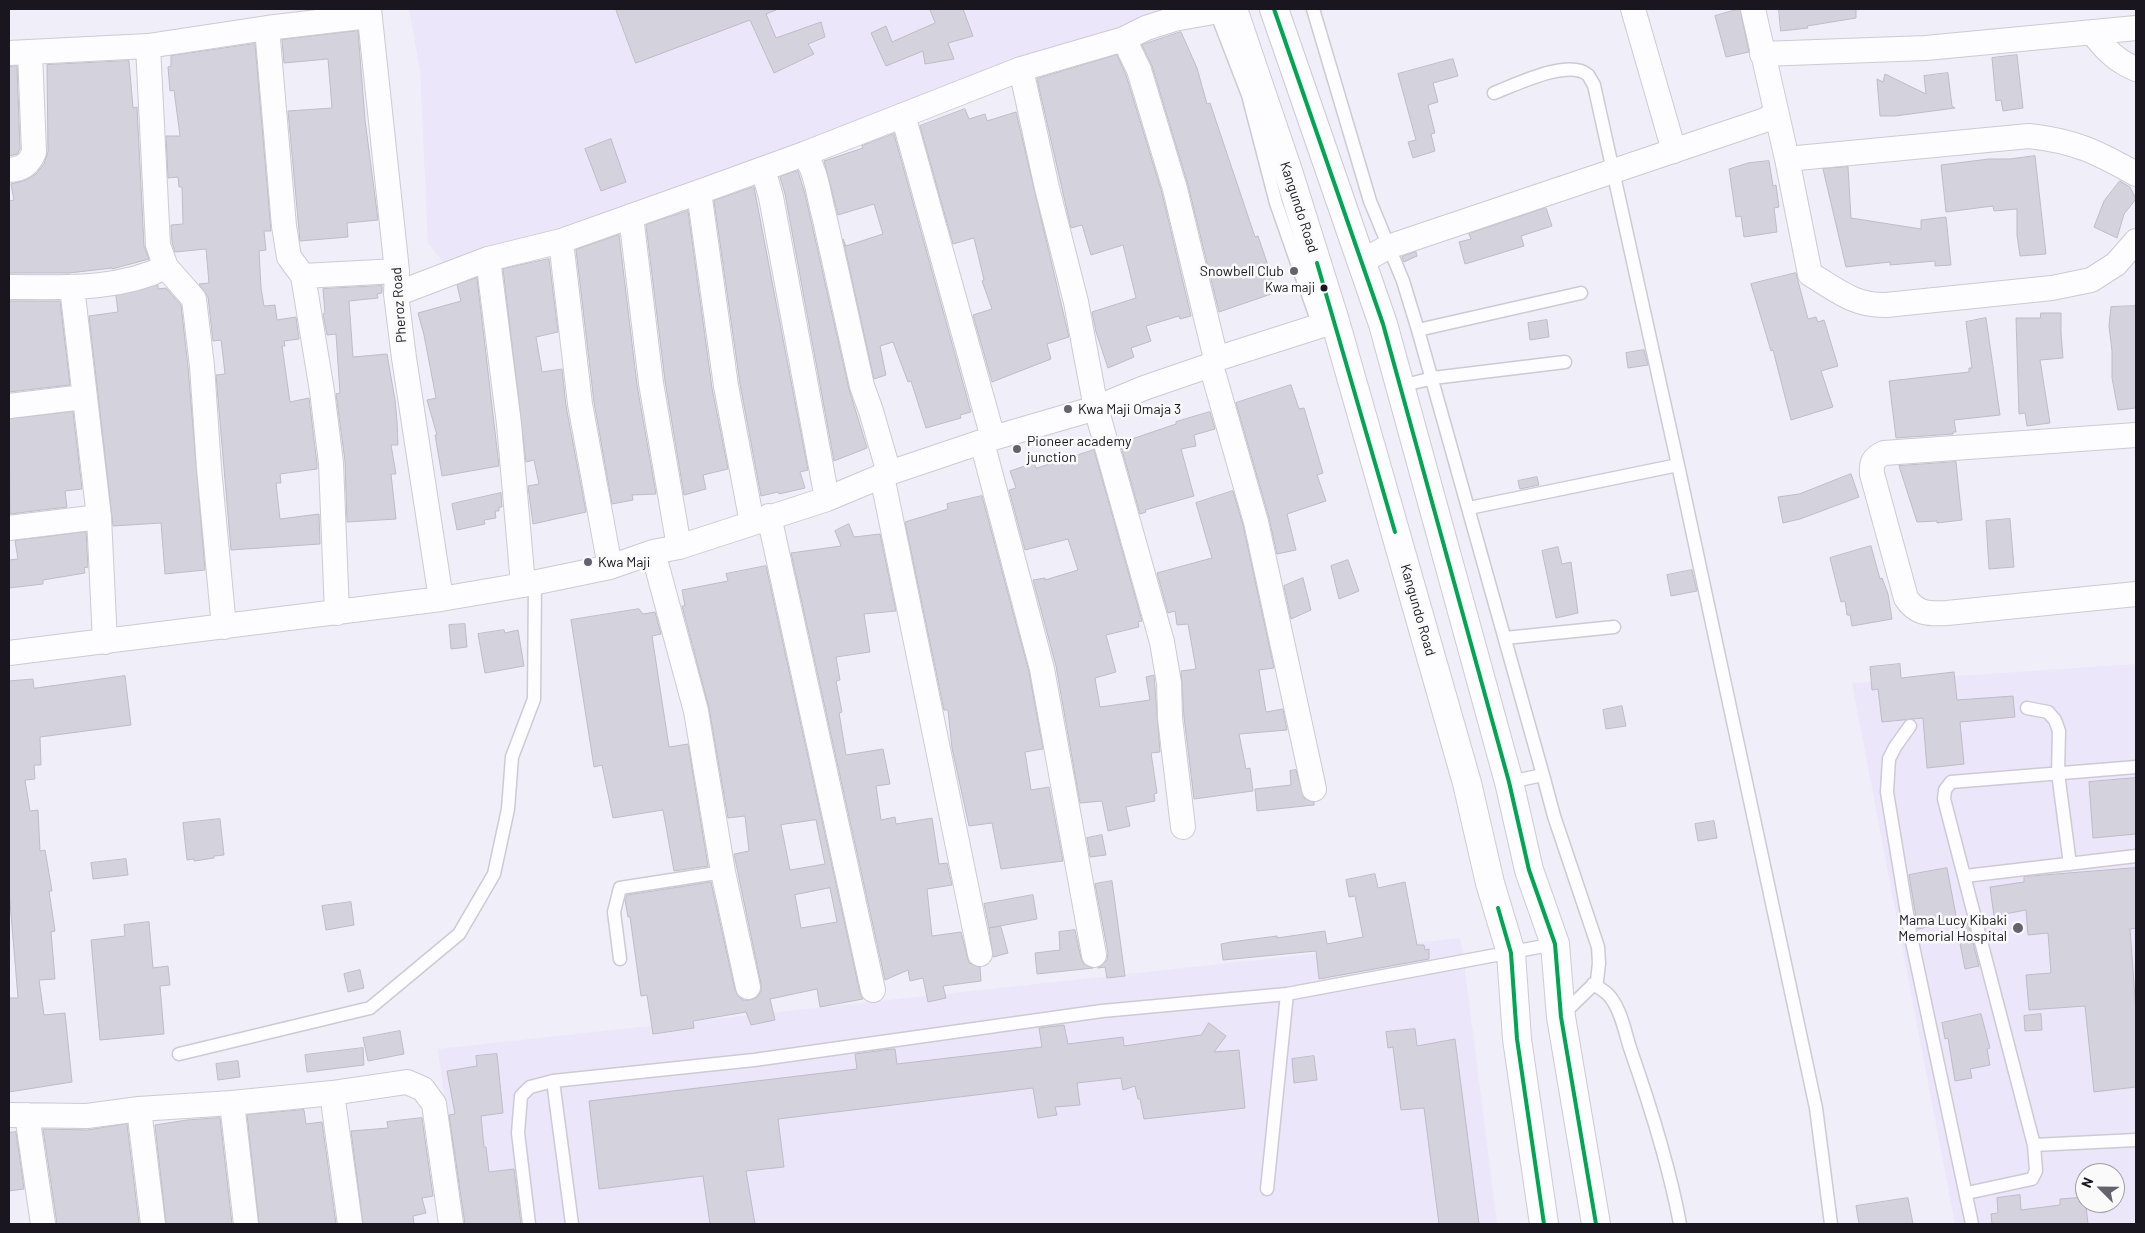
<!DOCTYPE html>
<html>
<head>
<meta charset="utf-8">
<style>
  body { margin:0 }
  #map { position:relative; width:2145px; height:1233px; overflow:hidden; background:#f0eef8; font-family:Barlow,sans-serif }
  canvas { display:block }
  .frame { position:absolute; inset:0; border:10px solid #191620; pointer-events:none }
  .north { position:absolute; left:2075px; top:1163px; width:50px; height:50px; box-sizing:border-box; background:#fafafa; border:1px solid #a09fa3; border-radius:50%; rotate:293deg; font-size:14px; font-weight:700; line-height:20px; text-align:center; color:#191620 }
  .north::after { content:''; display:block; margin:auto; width:18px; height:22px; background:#64626c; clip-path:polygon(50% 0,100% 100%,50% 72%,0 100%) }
</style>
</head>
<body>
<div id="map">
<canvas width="2145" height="1233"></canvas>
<div class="frame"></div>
<div class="north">N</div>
</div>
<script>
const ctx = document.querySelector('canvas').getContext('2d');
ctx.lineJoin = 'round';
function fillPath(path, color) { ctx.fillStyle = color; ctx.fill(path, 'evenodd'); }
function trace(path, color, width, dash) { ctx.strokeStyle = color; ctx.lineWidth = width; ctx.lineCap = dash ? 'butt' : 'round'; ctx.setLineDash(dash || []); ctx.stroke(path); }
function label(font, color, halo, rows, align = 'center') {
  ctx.font = font + ' Barlow,sans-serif'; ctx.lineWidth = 5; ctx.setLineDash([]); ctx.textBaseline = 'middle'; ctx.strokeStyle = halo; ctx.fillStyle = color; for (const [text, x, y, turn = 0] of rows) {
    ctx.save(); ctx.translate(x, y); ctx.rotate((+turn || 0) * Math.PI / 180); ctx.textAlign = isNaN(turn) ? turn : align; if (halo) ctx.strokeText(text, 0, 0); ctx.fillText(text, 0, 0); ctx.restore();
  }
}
const built = new Path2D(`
  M409 9H1171L1172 12 447 267 428 243 420 70Z
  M2136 664V1224H1955L1852 683ZM2085 1173H2115V1203H2085Z
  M1460 938 1464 961 1497 1224H461L438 1049Z`);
const building = new Path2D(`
  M616 9H776V10L766 14 776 38 821 22 825 37 808 44 814 54 774 73 750 20 636 63Z
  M930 9H963L973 36 948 43 954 59 925 64 923 51 886 66 871 33 886 26 892 42 935 23Z
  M1740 9 1749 52 1726 57 1715 16Z
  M1779 9H1856V18L1807 26 1808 28 1781 31Z
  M358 31 365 120 378 220 347 223 348 237 300 241 288 111 332 108 328 59 284 63 282 40Z
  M1181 32 1197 68 1207 104 1210 103 1255 237 1258 236 1277 292 1219 312 1188 185 1152 66 1142 45Z
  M255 44 271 231H264L266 250 259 251 261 288 264 306 275 305 277 320 296 317 299 339 284 341 285 346H282L290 402 309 398 317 464V469L280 474 281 483H276L280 519 319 514 320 544 231 550 216 375 225 374 223 356 221 340 213 341 208 297 199 284 209 283 206 249 175 252 172 242 171 225 183 224 182 187H179L178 177 168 178 166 136H180L174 90 170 91 168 67 171 66V56Z
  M1117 55 1126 75 1162 193 1191 316 1180 319 1179 316 1146 326 1151 341 1131 348 1134 357 1108 368 1096 332 1092 312 1136 298 1123 245 1091 255 1082 225 1071 228 1037 79Z
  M2017 55 2023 108 2003 111 2001 100 1996 101 1992 58Z
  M1453 59 1458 76 1433 83 1438 102 1428 105 1435 133 1431 134 1435 151 1413 158 1408 142 1416 140 1398 74Z
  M129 61 133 108 137 107 144 246 149 259 112 269V268L69 273H9V201L14 200 11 184 26 180 36 174 44 164 48 152 47 65Z
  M17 66 20 149 17 154 9 156V67Z
  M1948 73 1952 106 1955 108 1895 116H1880L1877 79 1883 82 1885 74 1926 94 1924 76Z
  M965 109 969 119 985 114 987 121 1016 112 1069 337 1047 344 1051 359 992 382 973 315 992 309 982 281 984 280 974 238 953 244 920 126Z
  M894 134 971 412 960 415 961 418 926 428 911 381 908 382 893 342 880 346 886 375 874 379 843 239 846 246 883 234 874 204 838 215 824 161 863 148 862 146Z
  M611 139 626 182 601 191 585 149Z
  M2035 156 2046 254 2020 256 2017 235V209L1994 211 1993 206 1946 212 1941 165 1989 159H2009Z
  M1769 161 1773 186 1776 185 1779 207 1774 208 1777 232 1744 237 1741 216 1736 217 1729 169 1748 163Z
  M1848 167 1851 218 1921 229V220L1946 217 1951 265 1935 266V261L1890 265V262L1846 267 1823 169Z
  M798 171 805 194 849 389 867 448 834 461 785 194 780 177Z
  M2120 181 2130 187 2136 199 2124 214 2117 238 2094 227 2104 201Z
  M754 187 808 470 800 472 805 488 779 494 778 492 761 496 740 384 714 201Z
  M1546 208 1552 226 1521 236 1524 246 1465 264 1459 242 1471 239 1469 234Z
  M688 211 712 388 728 469 703 475 706 489 684 495 665 381 646 225Z
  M619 235 637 385 656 494 632 495 633 500 612 504 594 402 576 250Z
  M1416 252 1417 256 1404 262 1402 257Z
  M549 259 558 332 536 337 542 372 562 369 566 406 586 512 533 524 528 486 539 484 534 460 526 462 503 269Z
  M1796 273 1808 319 1816 317 1818 322 1824 320 1838 366 1821 371 1833 407 1791 420 1773 350 1771 351 1751 284Z
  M477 278 499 466 442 476 435 435H437L427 400 436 398 424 335 418 313 461 301 457 285Z
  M158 285V289L166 288 181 305 188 367 205 570 165 574 161 523 113 526 89 316 118 312 116 296Z
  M382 286V293L377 294 378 298 349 301 353 357 387 354 395 400 397 421 398 445H391L396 474H391L396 519 347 522 345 461 336 394 340 393 336 334 327 335 323 314 325 313 323 289Z
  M9 301H60L70 385 9 392Z
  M2136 306V408L2118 410 2112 378V351L2109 326 2111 307Z
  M2041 313H2061V333L2063 358 2040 360 2050 423 2027 426 2025 413 2019 414 2016 318H2040Z
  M1986 318 2000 415 1954 420 1956 432H1953V434L1896 438 1889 381 1969 372V368H1972L1966 322Z
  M1547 320 1549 337 1530 340 1528 323Z
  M1644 350 1648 365 1628 368 1626 353Z
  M1291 385 1299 409 1304 408 1323 473 1317 475 1326 501 1287 514 1296 550 1277 554 1269 518 1236 403Z
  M73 412 82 489 65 491 67 507 10 514 9 419Z
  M1210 412 1215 429 1194 435 1196 446 1181 449 1194 496 1145 510 1146 512 1140 514 1120 443 1176 424V422Z
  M1094 450 1142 621 1138 622 1139 627 1106 635 1116 672 1095 678 1100 707 1150 700 1146 677 1154 675 1160 752 1151 753 1157 793 1154 794 1155 801 1126 807 1130 826 1108 831 1102 801 1080 803 1056 666 1033 580 1045 578V580L1078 570 1068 539 1025 550 1009 490 1016 488 1010 471 1034 463 1036 468Z
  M1956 462 1962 520 1937 523V521L1917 522 1899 466Z
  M1851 474 1859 497 1800 519 1783 523 1778 497 1799 494Z
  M1537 477 1539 485 1520 489 1518 481Z
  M1233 491 1243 525 1274 668 1259 670 1266 712 1283 709 1287 730 1239 734 1246 769 1250 768 1253 791 1194 799 1184 717 1181 671 1196 669 1188 624 1177 625 1175 611 1168 613 1157 573 1212 558 1196 503Z
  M501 493 502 507H499V511H495L496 518 484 520 485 524 457 530 452 504Z
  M982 496 1029 672 1043 749 1025 752 1031 790 1049 787 1063 861 1001 869 992 823 969 826 952 748 948 710H944L905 522 948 509 947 504Z
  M2010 519 2014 567 1989 569 1986 521Z
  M849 524 854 537 880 534 896 611 864 614 870 652 836 657 840 680 836 681 842 712 839 713 846 755 883 749 890 784 876 786 881 820 895 817 896 824 932 818 939 864 947 863 952 885 927 889 932 936 961 932 969 963 980 967 981 981 943 986 946 998 928 1002 923 978 910 981 908 970 885 980 791 553 841 546 835 531Z
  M86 532 88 567 84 568 85 573 43 580V584L9 588V560L18 559 15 541Z
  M1871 546 1880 579 1882 578 1888 594 1892 619 1852 626 1850 615H1847L1845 601 1841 602 1830 558Z
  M1558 547 1562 564 1571 562 1578 613 1556 618 1542 551Z
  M1348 560 1359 591 1339 599 1331 566Z
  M766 566 860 993 863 999 820 1007 817 989 770 999 775 1020 751 1025 746 1012 693 1021 694 1028 653 1034 647 995 641 996 630 917H628L625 900 627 895 711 882 735 990 738 996 743 1000H750L757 997 761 991V984L734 854 749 851 745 816 728 818 709 708 682 606H685L682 590 728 581 726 574ZM816 820 825 864 790 870 781 825ZM830 888 837 922 801 928 795 895Z
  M1692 570 1697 591 1671 596 1667 575Z
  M1303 578 1311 610 1291 619 1284 586Z
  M639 609 643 614 655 612 661 634 652 636 669 747 688 744 708 866 674 871 663 810 613 818 602 765 594 767 571 620Z
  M465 624 467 647 451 649 449 625Z
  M504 630 505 633 518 630 524 666 485 673 478 634Z
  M1900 664 1901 678 1954 672 1957 700 2013 696 2015 717 1960 722 1964 764 1927 768 1923 718 1882 722 1878 689 1872 690 1870 667Z
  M125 676 131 725 40 737 41 765H34L35 779 25 780 30 811 38 810 40 851 45 850 52 891H49L55 931 51 932 55 979 39 980 44 1015 65 1013 72 1082 9 1092V998H18L9 890V681L33 679 34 688Z
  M1622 706 1626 726 1606 729 1603 710Z
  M1296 770 1304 798 1314 802V805L1257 811 1255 789 1291 785 1290 771Z
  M2136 778V834L2093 838 2089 782Z
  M220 819 224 855 214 856V858L194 861V859L187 860 183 823Z
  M1714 821 1717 838 1698 841 1695 824Z
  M1102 835 1106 855 1090 857 1087 838Z
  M126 859 128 875 93 879 91 863Z
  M1947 868 1957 921 1918 929 1909 875Z
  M2136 868V928L2130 929 2136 1012V1087L2094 1092 2085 1006 2029 1010 2026 975 2051 973 2048 933 2028 935 2026 910 1994 916 1990 887 2024 882V877Z
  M1375 874 1378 888 1405 882 1417 945H1424L1425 950 1429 949V959L1319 979 1316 951 1223 960 1221 944 1231 942 1277 936V938L1325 931 1327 944 1363 937 1355 896 1349 897 1346 880Z
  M1112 881 1125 976 1107 978 1105 967 1098 968 1107 960 1108 953 1095 884Z
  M1033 895 1037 919 989 928 984 904Z
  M351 902 354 925 326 930 322 906Z
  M1967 920 1979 966 1965 969 1956 923Z
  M149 922 153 968 168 966 170 985 160 986 164 1034 100 1040 91 940 125 936 124 925Z
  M1001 927 1008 953 993 957 989 928Z
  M1075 930 1081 958 1084 964 1093 968 1037 974 1035 953 1060 950 1059 932Z
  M360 970 364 988 348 992 344 974Z
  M1981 1014 1990 1048 1987 1049 1990 1065 1970 1069 1972 1078 1955 1081 1948 1038 1945 1039 1942 1023Z
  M2041 1014 2042 1030 2025 1031 2024 1016Z
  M1209 1023 1226 1036 1214 1052 1239 1050 1245 1108 1144 1119 1140 1099H1138L1135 1086 1123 1090 1121 1078 1077 1083 1080 1105 1055 1107 1057 1115 1038 1118 1033 1088 778 1119 784 1167 746 1171 755 1224H710L703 1176 599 1189 589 1101 857 1069 855 1054 891 1049H895L897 1064 1042 1047 1039 1028 1064 1025 1068 1044 1123 1037 1124 1046 1201 1035Z
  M1415 1029 1417 1046 1455 1039 1479 1224H1439L1424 1108 1401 1110 1393 1047 1388 1048 1386 1032Z
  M400 1031 404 1054 368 1061 363 1038Z
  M363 1048 364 1065 307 1072 305 1055Z
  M497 1054 503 1113 481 1116 484 1147H486L489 1172 514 1169 521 1224H465L449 1115 455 1114 447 1071 477 1066 476 1056Z
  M1314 1056 1317 1080 1294 1083 1292 1059Z
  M238 1061 240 1077 218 1080 216 1064Z
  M304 1110 306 1124 322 1122 336 1224H259L247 1115Z
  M220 1118 232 1224H166L155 1125 187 1120Z
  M422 1118 433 1196 422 1198 426 1213 413 1216 414 1224H363L351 1131 388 1128 387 1122Z
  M127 1124 139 1224H57L43 1129 87 1130Z
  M16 1132 24 1189 9 1191V1133Z
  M2020 1195 2021 1210 2060 1205V1199L2085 1197 2088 1224H1992L1991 1214 1998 1213 1997 1198Z
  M1908 1198 1913 1224H1859L1856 1206Z`);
const lane = new Path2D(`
  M1313 9 1370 201 1403 281 1418 330 1581 293
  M1216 12 1248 95 1276 203 1319 326
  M1494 93C1515 85 1569 58 1588 75 1590 78 1592 82 1594 85L1678 465 1816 1108 1831 1224
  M1418 330 1543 775
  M1401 386 1433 378 1565 362
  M1469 508 1678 465
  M1505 638 1614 627
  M2027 708 2048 712 2055 720 2059 731 2058 773 2070 864
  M1910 726 1895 747 1889 759 1887 792 1910 932 1972 1224
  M2136 767 1951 782 1945 790 1944 799 2034 1145 2136 1140
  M1509 782 1543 775 1554 816 1598 947 1599 963 1597 981 1562 1015
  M1965 876 2136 856
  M620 959 614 912 620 888 723 872
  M1593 984C1600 988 1607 992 1611 998 1621 1011 1625 1032 1630 1048 1650 1105 1669 1165 1680 1224
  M179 1054 370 1008 459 934 494 874 508 809 512 757 534 699 535 582
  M1267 1189 1287 994
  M1967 1193 2032 1179 2036 1171 2034 1145
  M529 1224 518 1133 521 1096 530 1087 553 1081
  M572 1224 553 1081 754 1060 1102 1011 1287 994 1555 944`);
const street = new Path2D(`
  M369 9 397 271 396 294 404 358 441 599
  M1633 9 1674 151
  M1753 9 1787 159 1810 274C1837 290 1854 306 1886 305L2052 288 2091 280 2116 264 2136 241
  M267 28 284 226 289 257 303 276 322 391 331 463 337 613
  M2092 32C2105 49 2116 61 2136 69
  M1124 39 1139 70 1175 189 1216 359
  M148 46 158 245 166 267 194 299 202 366 209 468 224 627
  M9 53 148 46 267 28 369 16
  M1762 54 1926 48 2136 28
  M1021 69 1047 188 1076 302 1096 408 1162 642 1169 683 1170 718 1183 827
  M903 115 993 438
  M804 154C817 172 818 194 824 215L862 386 871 411 889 473
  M1787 159 2029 136C2075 141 2097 152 2136 174
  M763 169 771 197 827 499
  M9 170C22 169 29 165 34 152L30 52
  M699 192 726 386 752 523
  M631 216 651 383 679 547
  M561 241 580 404 610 567
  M488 259 509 424 523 585
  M1361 262 1388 247 1765 120 1776 114
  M303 276 397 271
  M9 287C62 287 117 291 166 267
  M72 287 99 517 105 642
  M396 294 488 259 561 241 699 192 804 154 1021 69 1124 39 1146 28 1174 19 1230 9
  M1211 365 1256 522 1314 789
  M9 406 84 397
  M2136 435 1884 453C1873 458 1871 463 1872 474L1906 598C1916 614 1929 614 1947 613L2136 594
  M982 442 1042 669 1094 955
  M882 476 980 954
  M769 516 873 990
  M9 528 99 517
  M653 552 696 711 723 872 748 987
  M9 653 441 599 523 585 610 567 653 552 679 547 827 499 889 473 993 438 1096 408 1144 388 1211 365 1216 359 1335 321
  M332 1093 350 1224
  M232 1103 246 1224
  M139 1109 153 1224
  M9 1115 87 1116 139 1109 232 1103 332 1093 407 1082 423 1089 434 1104 451 1224
  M27 1115 43 1224`);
const highway = new Path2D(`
  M1233 9 1288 171 1335 321 1467 783 1490 883 1511 953 1517 1039 1544 1224
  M1274 9 1383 324 1509 782 1529 870 1555 944 1561 1017 1596 1224`);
const bus1 = new Path2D(`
  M1274 9 1383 324 1509 782 1529 870 1555 944 1561 1017 1596 1224
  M1317 263 1395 532
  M1498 908 1511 953 1517 1039 1544 1224`);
const markers = [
  [1294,271,5,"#64626c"],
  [1324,288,4.5,"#191620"],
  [1068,409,5,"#64626c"],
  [1017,449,5,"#64626c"],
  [588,562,5,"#64626c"],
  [2018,928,6,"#64626c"]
];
const busNames = [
  ["Kwa maji",1315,288]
];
const streetNames = [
  ["Kangundo Road",1299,207,72],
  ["Pheroz Road",399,305,-94],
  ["Kangundo Road",1418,610,74]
];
const poiNames = [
  ["Snowbell Club",1284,271,"right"],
  ["Kwa Maji Omaja 3",1078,409],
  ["Pioneer academy",1027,441],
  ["junction",1027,457],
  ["Kwa Maji",598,562],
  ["Mama Lucy Kibaki",2007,920,"right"],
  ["Memorial Hospital",2007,936,"right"]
];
fillPath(built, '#ece6fb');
fillPath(building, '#d4d2dc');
trace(building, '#bebcc6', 1);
trace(lane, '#cdcad4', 15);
trace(street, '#cdcad4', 26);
trace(highway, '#cdcad4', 30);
trace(lane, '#fdfcfe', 12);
trace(street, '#fdfcfe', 24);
trace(highway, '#fdfcfe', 28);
trace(bus1, '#00a651', 4);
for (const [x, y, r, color] of markers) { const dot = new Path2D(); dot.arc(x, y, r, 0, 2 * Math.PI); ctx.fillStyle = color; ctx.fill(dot); trace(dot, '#fafafa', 2); }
label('13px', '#191620', '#fafafa', busNames, 'right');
label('14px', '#191620', '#fafafa', streetNames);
label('14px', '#191620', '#fafafa', poiNames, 'left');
</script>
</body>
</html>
